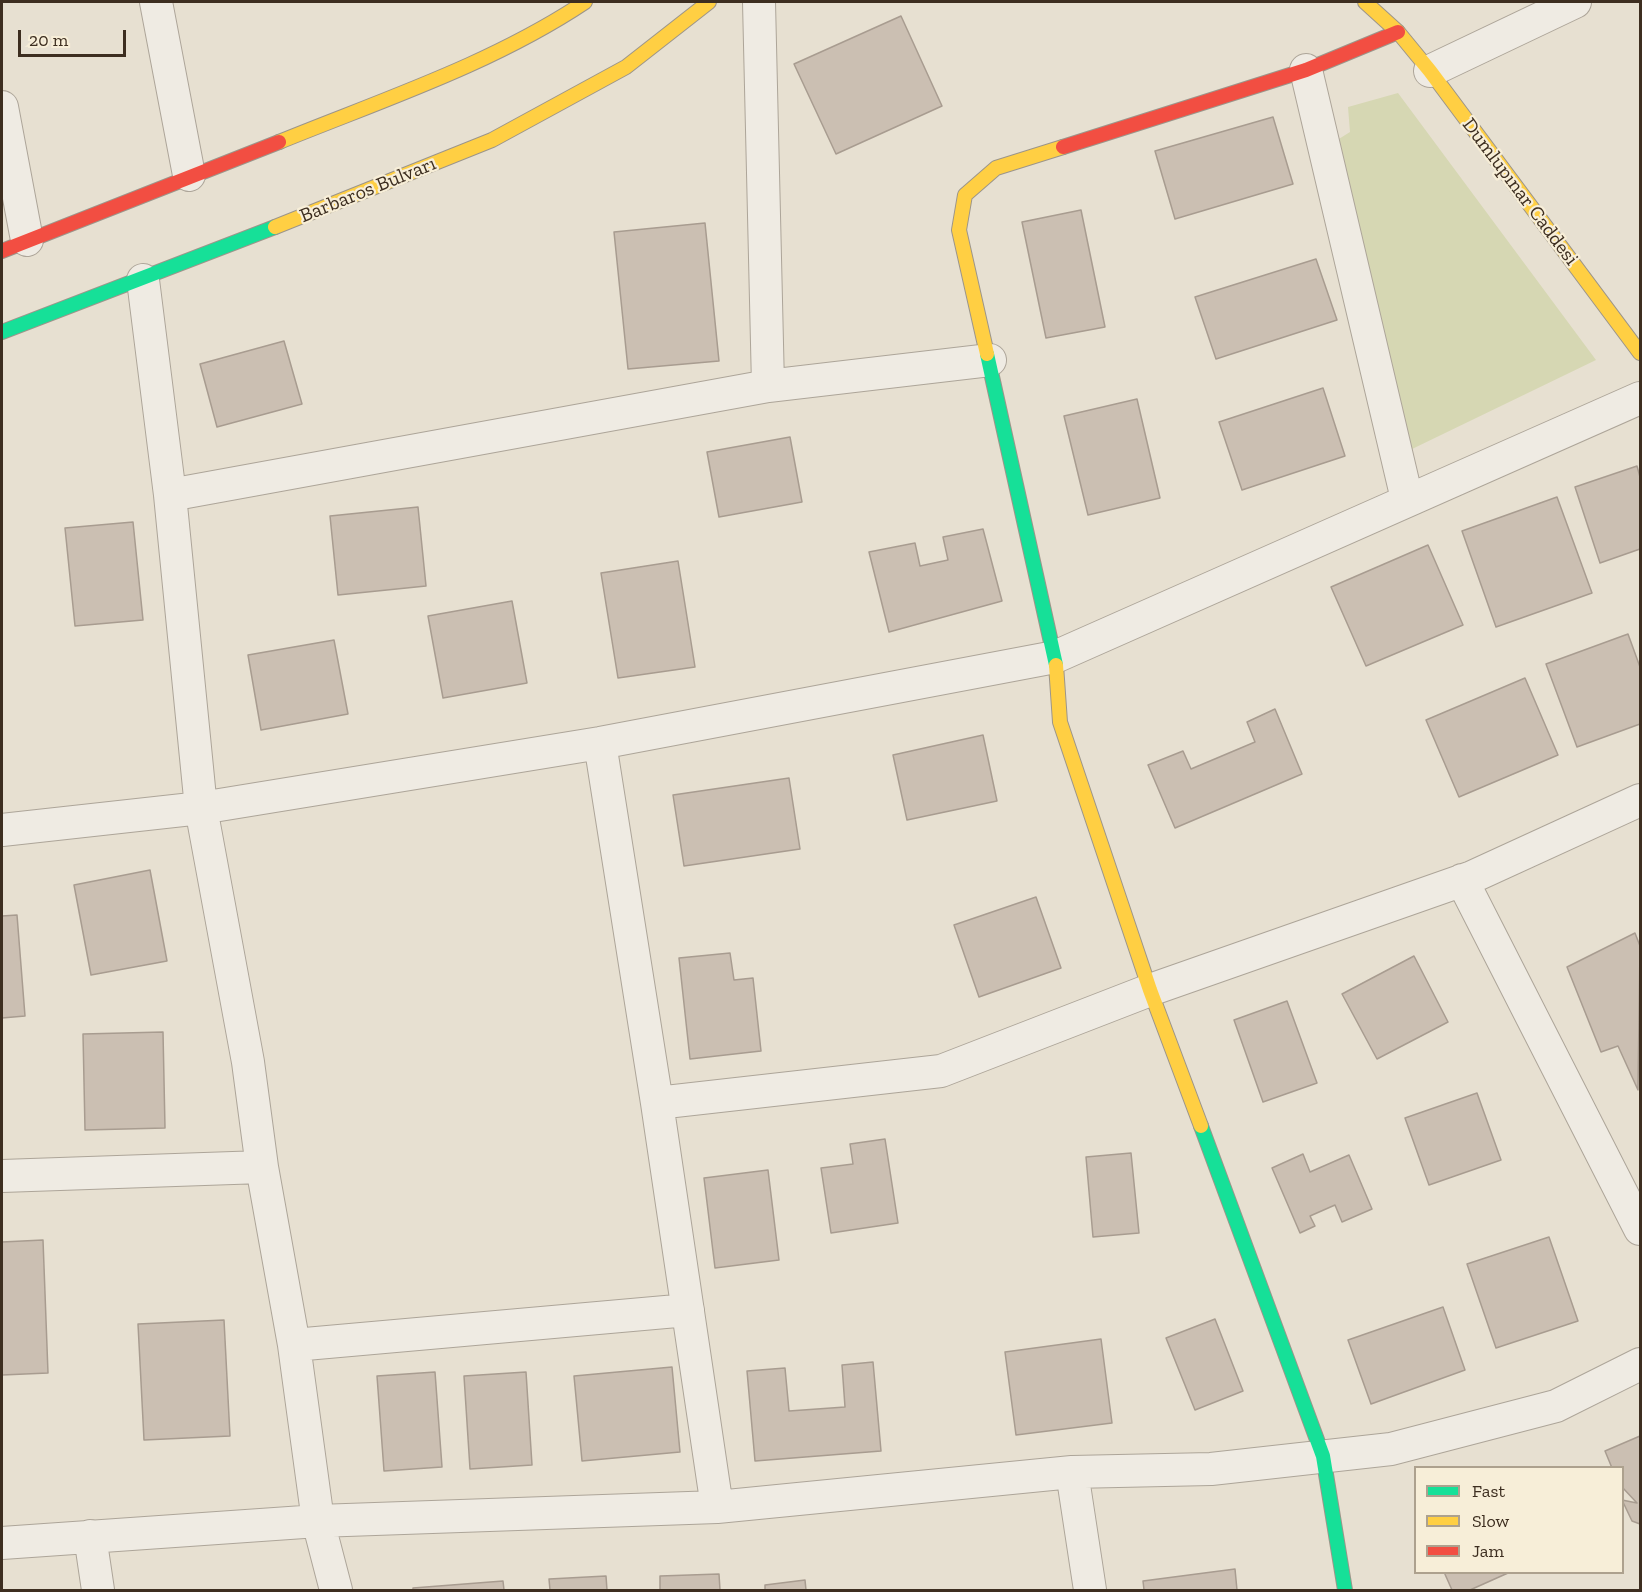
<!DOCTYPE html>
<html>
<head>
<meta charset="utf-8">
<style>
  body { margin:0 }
  #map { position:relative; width:1642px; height:1592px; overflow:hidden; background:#e7e0d1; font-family:"Zilla Slab",serif }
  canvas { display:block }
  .frame { position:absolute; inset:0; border:3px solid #3d2e20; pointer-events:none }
  .legend { position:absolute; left:1414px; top:1466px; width:210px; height:108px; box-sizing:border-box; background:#f7eed8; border:2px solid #ada18e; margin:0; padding:8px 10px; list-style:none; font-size:18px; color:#3d2e20 }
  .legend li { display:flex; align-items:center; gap:12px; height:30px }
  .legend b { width:30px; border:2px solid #ada18e }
  .scale { position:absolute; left:18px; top:30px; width:108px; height:27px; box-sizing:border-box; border:3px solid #3d2e20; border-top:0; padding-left:8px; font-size:18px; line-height:21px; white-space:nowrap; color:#3d2e20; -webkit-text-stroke:4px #f7eed8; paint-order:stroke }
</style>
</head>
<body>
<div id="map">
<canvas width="1642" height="1592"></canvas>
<div class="frame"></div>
<ul class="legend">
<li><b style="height:8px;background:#16e098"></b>Fast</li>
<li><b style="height:8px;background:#ffcf43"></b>Slow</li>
<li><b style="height:8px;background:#f24e42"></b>Jam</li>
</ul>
<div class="scale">20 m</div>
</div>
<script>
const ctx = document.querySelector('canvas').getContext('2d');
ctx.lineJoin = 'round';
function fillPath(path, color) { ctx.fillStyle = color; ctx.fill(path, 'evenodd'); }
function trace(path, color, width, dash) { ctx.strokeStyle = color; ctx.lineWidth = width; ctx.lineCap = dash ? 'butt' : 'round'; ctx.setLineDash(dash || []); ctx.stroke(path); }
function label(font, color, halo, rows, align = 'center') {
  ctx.font = font + ' "Zilla Slab",serif'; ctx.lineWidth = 4.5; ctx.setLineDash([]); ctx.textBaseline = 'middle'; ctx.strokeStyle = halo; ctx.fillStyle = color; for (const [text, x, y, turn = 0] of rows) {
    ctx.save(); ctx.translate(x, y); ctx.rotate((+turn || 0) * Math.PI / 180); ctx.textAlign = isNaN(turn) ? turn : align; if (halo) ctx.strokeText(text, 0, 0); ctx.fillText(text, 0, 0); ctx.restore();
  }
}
const green = new Path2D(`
  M1398 93 1596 360 1410 450 1334 142 1350 132 1348 107Z`);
const building = new Path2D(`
  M901 16 942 106 836 154 794 64Z
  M1273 117 1293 184 1175 219 1155 151Z
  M1081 210 1105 327 1046 338 1022 222Z
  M705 223 719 361 628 369 614 232Z
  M1316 259 1337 320 1216 359 1195 297Z
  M284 341 302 404 217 427 200 364Z
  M1323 388 1345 456 1242 490 1219 422Z
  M1137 399 1160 498 1088 515 1064 416Z
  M790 437 802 502 719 517 707 452Z
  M1637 466 1640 477V549L1600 563 1575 487Z
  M1557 497 1592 593 1496 627 1462 531Z
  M418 507 426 586 338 595 330 516Z
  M133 522 143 620 75 626 65 528Z
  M983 529 1002 601 889 632 869 552 915 543 920 566 948 560 943 537Z
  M1428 545 1463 625 1366 666 1331 587Z
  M678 561 695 667 618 678 601 573Z
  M512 601 527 683 443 698 428 616Z
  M1628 634 1640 667V724L1577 747 1546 664Z
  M334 640 348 714 261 730 248 655Z
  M1525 678 1558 755 1459 797 1426 720Z
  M1275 709 1302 774 1175 828 1148 765 1183 751 1191 769 1255 742 1247 722Z
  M983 735 997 801 907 820 893 755Z
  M789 778 800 849 684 866 673 795Z
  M150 870 167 961 91 975 74 885Z
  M1036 897 1061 968 979 997 954 925Z
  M17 915 25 1016 2 1018V916Z
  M1635 933 1640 946 1638 1090 1618 1046 1601 1052 1567 967Z
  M730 953 734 980 753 978 761 1051 690 1059 679 958Z
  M1414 956 1448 1022 1377 1059 1342 994Z
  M1287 1001 1317 1083 1263 1102 1234 1020Z
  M163 1032 165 1128 85 1130 83 1034Z
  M1477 1093 1501 1160 1429 1185 1405 1118Z
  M885 1139 898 1223 831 1233 821 1168 853 1164 850 1144Z
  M1131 1153 1139 1233 1093 1237 1086 1157Z
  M1303 1154 1310 1172 1349 1155 1372 1209 1342 1222 1335 1205 1310 1216 1315 1226 1300 1233 1272 1168Z
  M768 1170 779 1260 715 1268 704 1178Z
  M1549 1237 1578 1321 1496 1348 1467 1264Z
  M43 1240 48 1373 2 1375V1242Z
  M1443 1307 1465 1370 1371 1404 1348 1340Z
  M1215 1319 1243 1391 1195 1410 1166 1338Z
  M224 1320 230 1436 144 1440 138 1324Z
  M1101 1339 1112 1423 1016 1435 1005 1352Z
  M873 1362 881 1451 755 1461 747 1371 785 1368 789 1411 845 1407 842 1365Z
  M672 1367 680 1452 582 1461 574 1376Z
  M435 1372 442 1467 384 1471 377 1376Z
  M526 1372 532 1465 470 1469 464 1376Z
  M1640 1436V1524L1632 1521 1622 1500 1637 1503 1622 1487V1468H1612L1605 1451Z
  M1235 1569 1237 1590H1144L1143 1581Z
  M1444 1572H1507L1508 1573 1470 1590H1452Z
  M719 1574 720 1590H660V1576Z
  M606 1576 607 1590H550L549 1579Z
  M805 1580 806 1590H765V1585Z
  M503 1581 504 1590H413V1588Z`);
const street = new Path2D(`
  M156 2 189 175
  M759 2 768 386
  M1306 70 1407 499
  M1430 71 1575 2
  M2 107 27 240
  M143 280 170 495 201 808 248 1062 262 1167 294 1345 318 1521 336 1590
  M170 495 768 386 990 360
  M600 743 657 1103 717 1507
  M2 830 201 808 600 743 1055 657 1640 398
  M1462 880 1640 1229
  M657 1103 941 1071 1150 990 1472 877 1640 800
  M2 1176 262 1167
  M294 1345 688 1310
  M1072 1472 1090 1590
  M90 1536 98 1590
  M2 1543 318 1521 717 1507 1072 1472 1211 1469 1391 1449 1556 1406 1640 1364`);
const fast = new Path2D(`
  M2 332 275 227
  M987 354 1056 665
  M1201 1126 1323 1456 1345 1590`);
const slow = new Path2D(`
  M1365 2 1398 32 1430 71 1640 353
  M279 142C382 100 492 64 585 2
  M275 227 492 140 626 67 709 2
  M987 354 959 230 965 195 996 168 1063 147
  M1056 665 1060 722 1150 990 1201 1126`);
const jam = new Path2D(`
  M1063 147 1306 70 1398 32
  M2 251 279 142`);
const streetNames = [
  ["Barbaros Bulvarı",368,190,-22],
  ["Dumlupınar Caddesi",1520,192,53]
];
fillPath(green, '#d6d7b3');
fillPath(building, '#cbbfb2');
trace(building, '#a89c90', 1.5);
trace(street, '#ada599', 34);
trace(fast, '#9c958a', 16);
trace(slow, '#9c958a', 16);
trace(jam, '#9c958a', 16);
trace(street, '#efebe3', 32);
trace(fast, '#16e098', 14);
trace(slow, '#ffcf43', 14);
trace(jam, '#f24e42', 14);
label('20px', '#3d2e20', '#f7eed8', streetNames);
</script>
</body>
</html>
